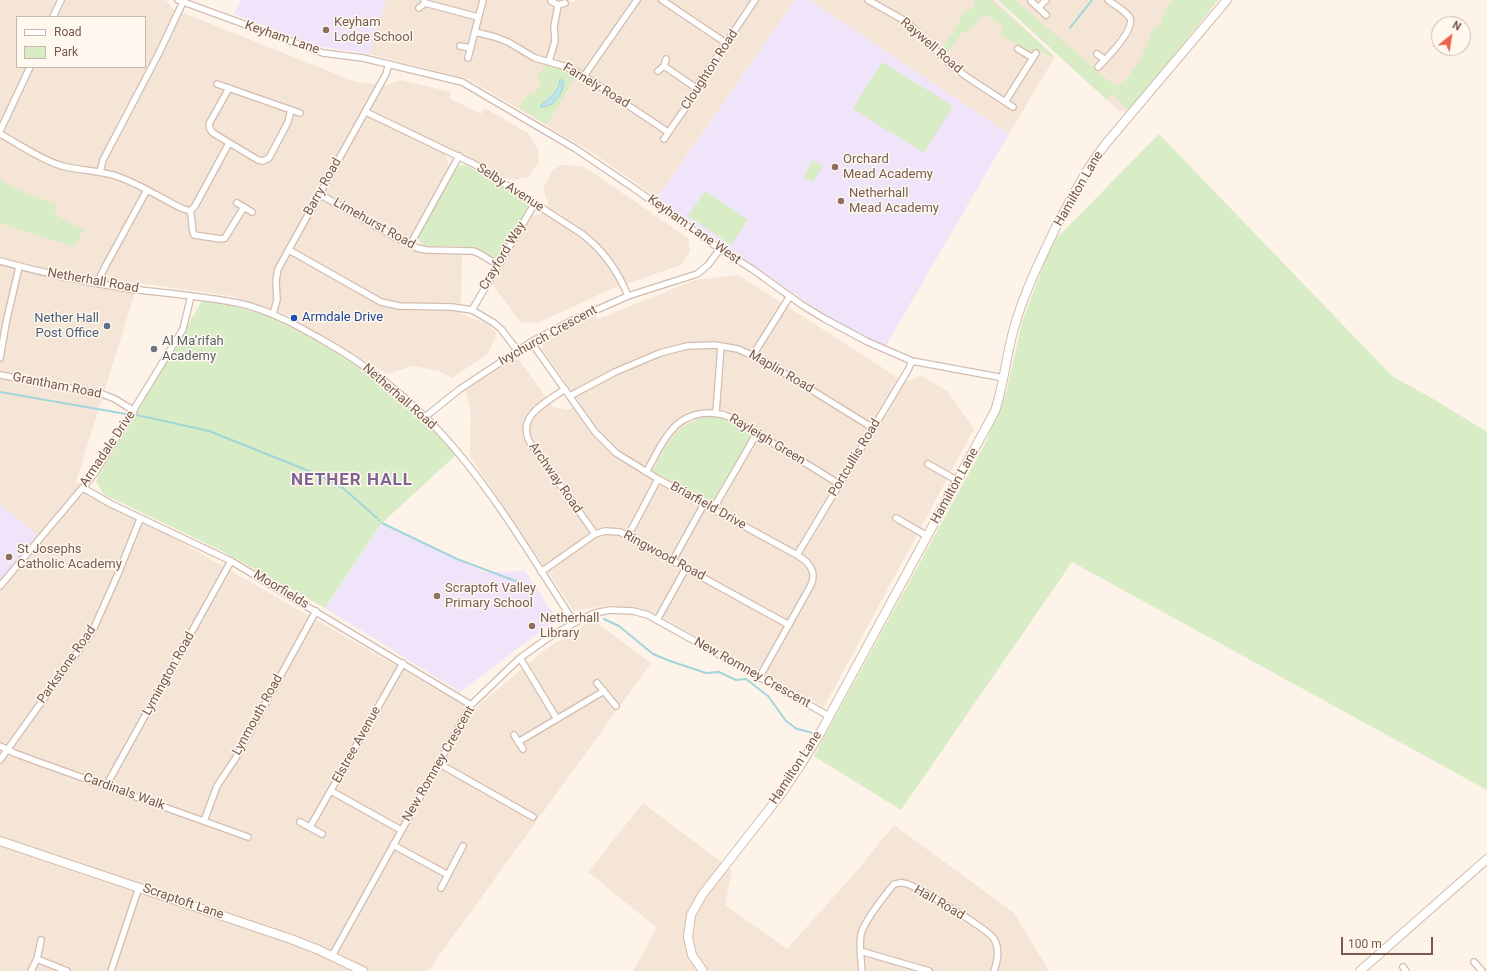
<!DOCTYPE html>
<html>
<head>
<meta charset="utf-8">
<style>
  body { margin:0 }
  #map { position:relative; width:1487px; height:971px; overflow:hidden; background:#fdf3e8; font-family:Roboto,sans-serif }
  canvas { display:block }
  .legend { position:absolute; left:16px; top:16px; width:130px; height:52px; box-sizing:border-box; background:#fff8ef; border:1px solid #c9b8ad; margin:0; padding:5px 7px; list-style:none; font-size:12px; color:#79584b }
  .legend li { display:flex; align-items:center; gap:8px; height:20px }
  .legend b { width:20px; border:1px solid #c9b8ad }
  .north { position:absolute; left:1431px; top:16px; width:40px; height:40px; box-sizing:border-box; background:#fff8ef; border:1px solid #c9b8ad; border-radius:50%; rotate:30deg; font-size:11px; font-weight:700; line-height:16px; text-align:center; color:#79584b }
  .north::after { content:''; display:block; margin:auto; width:14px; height:18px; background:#ea624a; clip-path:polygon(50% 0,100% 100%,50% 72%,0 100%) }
  .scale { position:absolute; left:1341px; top:937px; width:92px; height:18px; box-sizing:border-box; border:2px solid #79584b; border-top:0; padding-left:5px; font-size:12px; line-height:14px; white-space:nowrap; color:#79584b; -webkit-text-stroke:3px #fff8ef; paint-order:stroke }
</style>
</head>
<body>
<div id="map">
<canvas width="1487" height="971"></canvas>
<ul class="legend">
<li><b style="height:5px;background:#fff"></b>Road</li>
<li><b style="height:11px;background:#d8ecc5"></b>Park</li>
</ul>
<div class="north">N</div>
<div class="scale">100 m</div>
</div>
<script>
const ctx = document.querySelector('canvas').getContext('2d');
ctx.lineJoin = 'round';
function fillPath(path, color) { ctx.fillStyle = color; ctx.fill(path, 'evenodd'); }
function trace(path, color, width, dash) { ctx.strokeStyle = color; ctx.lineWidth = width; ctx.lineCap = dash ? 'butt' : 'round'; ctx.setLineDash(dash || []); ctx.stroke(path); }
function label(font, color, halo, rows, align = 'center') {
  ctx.font = font + ' Roboto,sans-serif'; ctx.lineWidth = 3; ctx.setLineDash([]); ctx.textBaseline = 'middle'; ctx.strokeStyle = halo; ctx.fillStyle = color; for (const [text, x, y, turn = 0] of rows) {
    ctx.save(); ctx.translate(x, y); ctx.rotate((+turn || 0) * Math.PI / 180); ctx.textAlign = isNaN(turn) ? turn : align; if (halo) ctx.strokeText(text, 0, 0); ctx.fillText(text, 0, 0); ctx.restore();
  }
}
const residential = new Path2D(`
  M0 0H164L167 1 171 8 356 82 385 85 401 80 451 92 449 98 481 114 485 108 528 133 538 149 539 161 529 177 514 180 503 178 447 147 446 155 449 168 405 246 420 253 462 254 461 314 487 324 497 333 488 354 452 378 439 371 413 366 387 374 286 314 231 296 138 283 76 482 473 710 547 648 593 620 651 663 428 971H0ZM17 17H145V67H17Z
  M386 0H566L573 2 575 0H795L657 198 590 151 468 79 370 54Z
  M809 0H995L1055 57 1009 134Z
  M998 0H1218L1129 112 1119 111Z
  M561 165 583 166 688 238 690 252 681 265 611 289 538 323 520 322 491 282 531 216 543 213 548 204 543 188 553 170Z
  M738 275 905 382 923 376 947 391 974 429 824 707 654 613 611 605 574 611 470 456 471 412 465 389 511 359 519 360 553 407 569 410 580 403 542 349 544 341 595 315 598 319 695 280Z
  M643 803 732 870 725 905 787 949 855 873 894 825 1014 913 1049 971H633L657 928 588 872Z`);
const education = new Path2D(`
  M241 0H386L370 54 316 46 234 14Z
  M795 0H809L1009 134 885 347 849 331 657 199Z
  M0 504 37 535 0 580Z
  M382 523 483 572 525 571 555 617 551 623 460 692 325 608Z`);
const green = new Path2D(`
  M972 0H991L1052 54 1051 56 1037 49 1033 52 1028 51 999 34 1004 26 988 16 980 17 970 31V27L967 32H962L948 53 942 47 951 36 965 11 973 8 976 4Z
  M998 0H1015L1115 86C1133 80 1147 46 1153 29L1159 26 1168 5 1172 0H1218L1129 112 1113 95V91L1107 100Z
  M882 62 953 106 924 153 853 109Z
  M547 63 564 69 576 76 547 124 519 108 529 92 534 95 542 82 538 80 537 78Z
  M1159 134 1392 376 1435 400 1487 432V790L1072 562 901 810 814 756 986 442 1007 390 1022 322 1052 243Z
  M813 160 823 165 813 183 803 177Z
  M466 165 527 203 528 209 499 256C491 262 483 251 474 249 459 244 440 247 424 246L419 242V235L458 166Z
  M0 178 11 187 57 205 54 212 66 221 84 229 74 247 0 223Z
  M705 191 748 220 731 245 688 216Z
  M202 301 234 306 269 316 320 343 356 365 385 385 420 416 456 455 382 523 325 608 222 551 103 494 96 481Z
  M706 417H720L751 435 712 503 653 471C667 445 675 424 706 417Z`);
const water = new Path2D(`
  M560 80H563C565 89 558 100 550 105 547 106 544 107 541 108V105C549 99 559 91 560 80Z`);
const stream = new Path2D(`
  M1070 28 1092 0
  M0 392 126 414
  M137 415 209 431 319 475 343 488 377 518
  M379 520V521
  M382 523 457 559 518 582
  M604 619 619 626 653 654 670 661 706 673 719 672 736 680 746 679 768 696 786 721 797 729 810 732 814 735`);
const street = new Path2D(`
  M178 0 323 53 363 58 462 82 576 149 632 187 720 249 752 269 802 305 825 319 868 342 912 361 1004 378
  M662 0 726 43
  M868 0 907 22 950 64 967 77 1013 107
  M551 1 558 5
  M1031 1 1046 15
  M425 3 478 17
  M1039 7 1046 0
  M419 8 425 3 424 0
  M53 17 61 0
  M475 32 495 37 508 42 535 58 567 67 584 76 668 132
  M460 46 470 48
  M1018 49 1033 58
  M1097 54 1105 60
  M468 58 483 0
  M549 61 555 41 554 27 558 5 565 3
  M664 66 696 88
  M1098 67C1106 59 1135 30 1130 18 1126 11 1114 5 1108 0
  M658 71 664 66 666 59
  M584 76 637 0
  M217 84 300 113
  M229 88 209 124 210 129 213 133 258 160 263 161 269 158 288 122 291 110
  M1005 102 1036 53
  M366 112 474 164 582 234C603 250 618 271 628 296
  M0 131 30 67
  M0 134C21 145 39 159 62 166 81 171 101 170 119 177 141 185 161 198 181 208L190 211
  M664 139 688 104 696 88 755 0
  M100 172 103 160 159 53 183 2
  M319 194 395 237 417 248 426 250 473 251 480 254 498 265
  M237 203 252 212
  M190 211C193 219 191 229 194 235L221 239 225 238 244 207
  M190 211 195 206 229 143
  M410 245 459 156
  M289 250 381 302 399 306 452 307 472 310 494 323 501 329 517 350
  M0 261C43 273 86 282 130 289 166 293 203 296 238 303 270 310 298 326 326 342 368 366 406 396 439 431 492 488 532 558 574 622
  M99 284 101 275 106 265 147 190
  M472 310 535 203
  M273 314 277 300 276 280 278 269 386 74 389 64
  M531 342 595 432 616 453 658 479 797 555C809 562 817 571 811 585L759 678
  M753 355 790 296
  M0 358 6 323 19 267
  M0 375 102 394 115 399 134 411
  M565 389C547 402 517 415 529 441L595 534
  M570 396 615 372 660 353 687 346 715 345 738 349 766 362 873 428
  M716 413 721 346
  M425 417 460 389 531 342 569 322 628 296 697 274 708 265 720 249
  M928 464 958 481
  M646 472C654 459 660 444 670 432 686 411 714 408 736 420L839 484
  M83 488 111 504 231 561 471 705
  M713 509 757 433
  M896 518 927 536
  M628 536 658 479
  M797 555 908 370 912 361
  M673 560 704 504
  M541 572 595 534 605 531 620 532 789 625
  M0 586 95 473 183 329 191 296
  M657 620 686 568
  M520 658 557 719
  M597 683 616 706
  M514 735 523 749
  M518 742 604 691
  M0 746 14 753 33 760 248 837
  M0 760 93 630 118 574 140 519
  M438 763 533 817
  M106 786 231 561
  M331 791 401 830
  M204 821 217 786 235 759 316 611
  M300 822 322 834
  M310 827 403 663
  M393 845 448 875
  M441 888 463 846
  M860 951 929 971
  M332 956 471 705 520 658 548 638 581 619 595 613 610 610 633 611 648 615 829 716
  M37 959 67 971
  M1474 962 1482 971
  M1403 967 1406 971
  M31 971 37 959 41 940
  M111 971 139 887
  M862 971C861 959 859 946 861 934 865 920 885 895 894 884 897 884 900 882 903 883 913 883 989 930 994 939 1000 949 998 960 994 971`);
const secondary = new Path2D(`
  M0 841 291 939 319 950 363 971
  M703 971 692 955 688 937 691 915 702 895 781 794 800 766 818 737 995 411C1004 384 1006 356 1014 328 1024 293 1040 260 1056 227 1072 197 1087 167 1108 141L1227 0
  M1360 971 1487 859`);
const markers = [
  [326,30,4,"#8d6e63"],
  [835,167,4,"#8d6e63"],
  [841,201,4,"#8d6e63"],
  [294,318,4,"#1a4fb4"],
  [107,326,4,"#5c6f8a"],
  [154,349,4,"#6b7280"],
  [9,557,4,"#8d6e63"],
  [437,596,4,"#8d6e63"],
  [532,626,4,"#8d6e63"]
];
const educationNames = [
  ["Keyham",334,23],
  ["Lodge School",334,38],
  ["Orchard",843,160],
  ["Mead Academy",843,175],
  ["Netherhall",849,194],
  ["Mead Academy",849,209],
  ["St Josephs",17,550],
  ["Catholic Academy",17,565],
  ["Scraptoft Valley",445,589],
  ["Primary School",445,604],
  ["Netherhall",540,619],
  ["Library",540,634]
];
const streetNames = [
  ["Keyham Lane",282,38,19],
  ["Raywell Road",931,46,41],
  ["Cloughton Road",710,70,-57],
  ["Farnely Road",596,86,31],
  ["Barry Road",323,187,-61],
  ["Selby Avenue",510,188,33],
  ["Hamilton Lane",1079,189,-60],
  ["Limehurst Road",374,224,29],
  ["Keyham Lane West",694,230,35],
  ["Crayford Way",503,256,-59],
  ["Netherhall Road",93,281,10],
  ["Ivychurch Crescent",548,336,-29],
  ["Maplin Road",781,372,30],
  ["Grantham Road",57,386,11],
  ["Netherhall Road",399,397,41],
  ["Rayleigh Green",767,440,31],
  ["Armadale Drive",108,449,-56],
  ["Portcullis Road",855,458,-59],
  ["Archway Road",555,478,55],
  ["Hamilton Lane",955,486,-61],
  ["Briarfield Drive",708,506,29],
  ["Ringwood Road",664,556,28],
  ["Moorfields",281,590,31],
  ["Parkstone Road",67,665,-55],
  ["New Romney Crescent",752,673,29],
  ["Lymington Road",169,674,-61],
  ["Lynmouth Road",258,715,-61],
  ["Elstree Avenue",357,745,-61],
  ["New Romney Crescent",439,764,-60],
  ["Hamilton Lane",796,768,-57],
  ["Cardinals Walk",124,792,20],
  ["Scraptoft Lane",183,902,19],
  ["Hall Road",939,903,30]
];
const transitNames = [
  ["Armdale Drive",302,318]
];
const serviceNames = [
  ["Nether Hall",99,319],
  ["Post Office",99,334]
];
const worshipNames = [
  ["Al Ma’rifah",162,342],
  ["Academy",162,357]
];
const districtNames = [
  ["NETHER HALL",352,481]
];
fillPath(residential, '#f5e5d6');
fillPath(education, '#f0e4fa');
fillPath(green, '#d8ecc5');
fillPath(water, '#bbe5e8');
trace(water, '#a1d6da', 1);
trace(stream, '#a1d6da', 2);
trace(street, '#d3bcb0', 8);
trace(secondary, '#d6bcad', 10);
trace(street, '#fff', 5.5);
trace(secondary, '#fff', 8);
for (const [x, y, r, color] of markers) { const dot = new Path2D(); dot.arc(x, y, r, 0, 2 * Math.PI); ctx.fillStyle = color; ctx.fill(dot); trace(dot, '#fff8ef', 1.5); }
label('13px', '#785e54', '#fff8ef', educationNames, 'left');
label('13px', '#79584b', '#fff8ef', streetNames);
label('13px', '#164399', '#fff8ef', transitNames, 'left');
label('13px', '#4e5e75', '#fff8ef', serviceNames, 'right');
label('13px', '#5b616d', '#fff8ef', worshipNames, 'left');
ctx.letterSpacing = '1px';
label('bold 17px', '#806395', '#fff8ef', districtNames);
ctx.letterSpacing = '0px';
</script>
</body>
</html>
